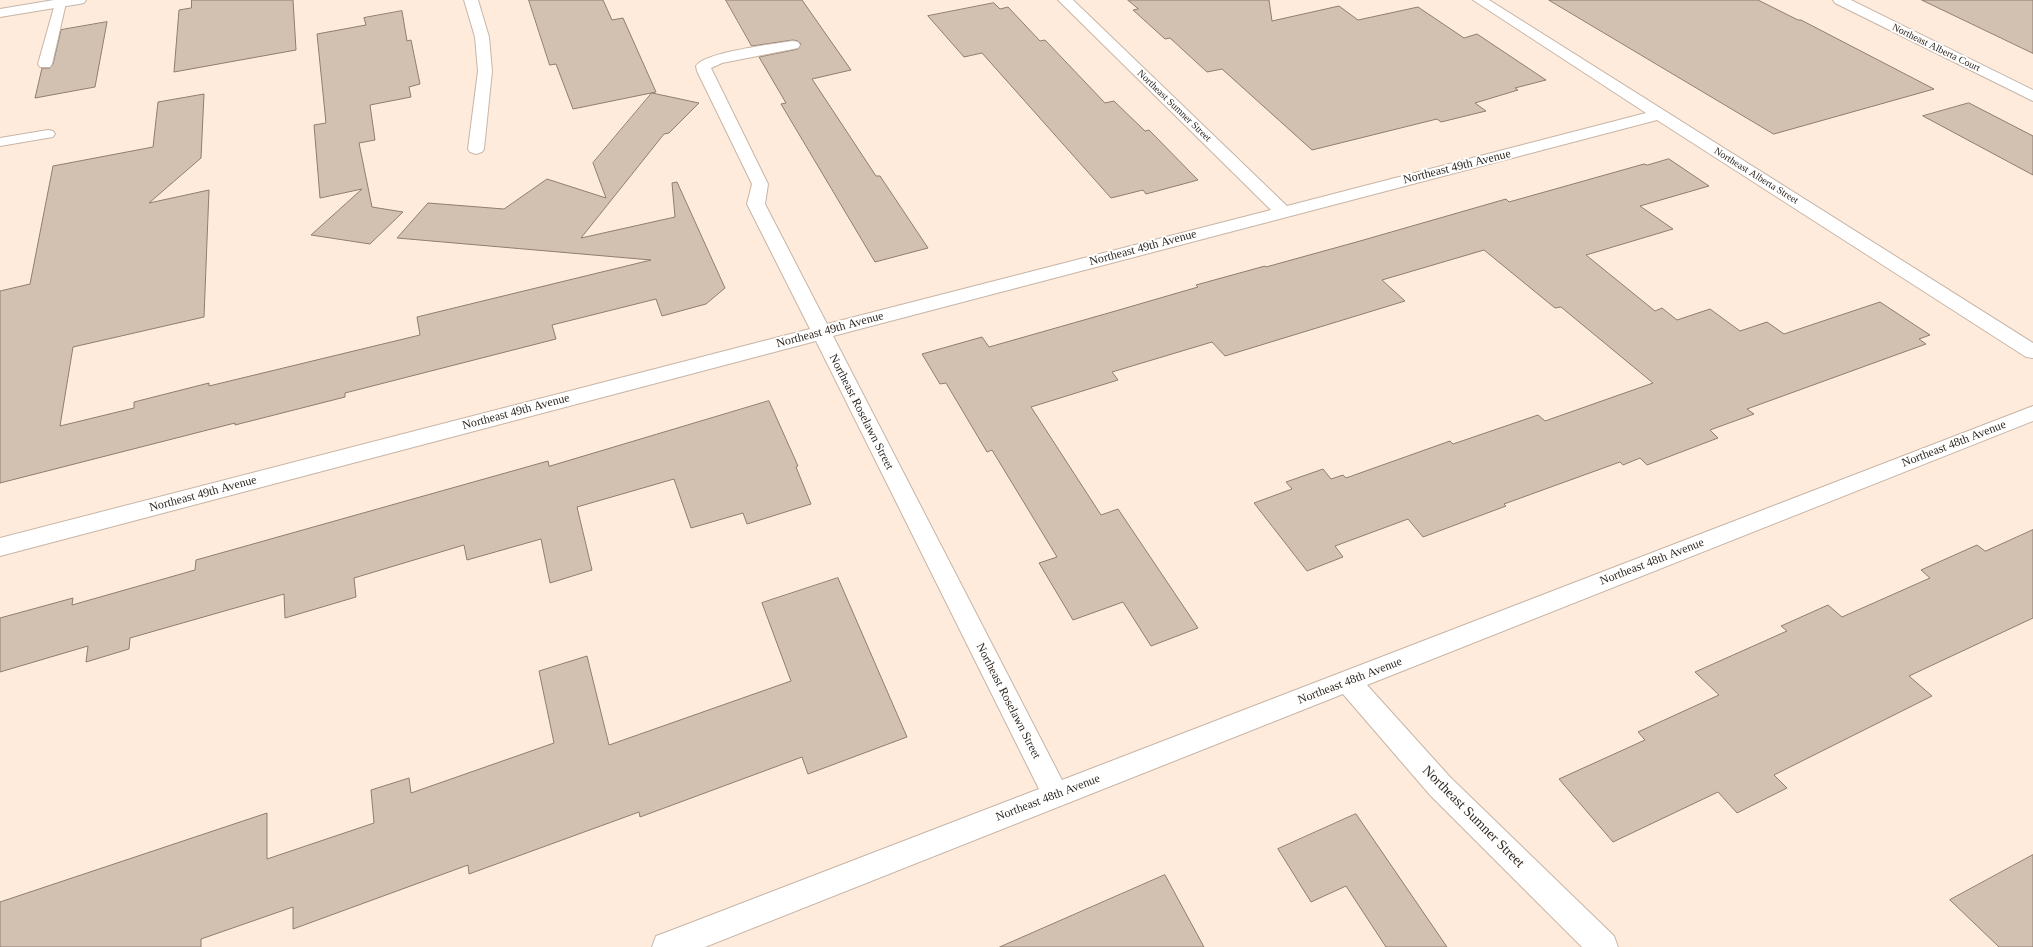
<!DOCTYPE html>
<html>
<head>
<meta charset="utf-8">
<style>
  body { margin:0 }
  canvas { display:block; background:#ffebdc }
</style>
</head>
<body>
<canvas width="2033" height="947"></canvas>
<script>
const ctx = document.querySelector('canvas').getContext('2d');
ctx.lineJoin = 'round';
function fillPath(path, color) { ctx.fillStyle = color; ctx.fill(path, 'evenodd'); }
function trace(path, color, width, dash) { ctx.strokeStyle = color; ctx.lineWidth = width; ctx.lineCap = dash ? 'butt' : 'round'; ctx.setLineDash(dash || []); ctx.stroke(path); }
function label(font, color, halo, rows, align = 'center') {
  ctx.font = font + ' Georgia,serif'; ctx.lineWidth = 4; ctx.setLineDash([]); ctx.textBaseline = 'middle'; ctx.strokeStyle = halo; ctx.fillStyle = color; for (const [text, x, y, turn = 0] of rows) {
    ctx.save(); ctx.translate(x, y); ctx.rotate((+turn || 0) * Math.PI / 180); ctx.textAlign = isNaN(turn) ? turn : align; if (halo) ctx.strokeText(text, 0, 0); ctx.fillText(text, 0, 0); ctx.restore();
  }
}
const building = new Path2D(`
  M192 0H293L296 50 174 72 179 10 191 8Z
  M529 0H603L612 20 623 18 656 92 573 109 556 64 550 65Z
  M726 0H802L851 70 812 79 876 176H880L928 248 875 262 781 104 786 103 759 57 798 49 801 44 798 41 793 40 752 46Z
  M1128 0H1269L1272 21 1339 6 1358 20 1418 7 1464 38 1477 34 1546 80 1515 88 1518 90 1475 103 1486 111 1441 122 1437 119 1312 150 1222 69 1207 72 1170 38 1165 39 1133 10 1138 9Z
  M1549 0H1758L1798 20H1801L1934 89 1774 134Z
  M1922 0H2033V53Z
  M994 3 1000 9 1008 7 1040 41 1045 40 1105 103 1114 101 1145 131 1149 130 1198 180 1146 194 1143 190 1111 198 982 53 964 57 928 16Z
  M402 11 407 41 411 40 420 84 409 87 411 97 370 105 375 140 359 143 372 207 403 212 370 244 311 235 362 189 320 198 314 125 326 123 317 34 366 25 364 18Z
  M107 22 95 87 35 98 42 68H50L53 64 61 30Z
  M652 93 699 103 669 133 664 134 581 238 675 217 672 183 677 182 725 288 706 304 662 316 656 299 552 325 556 339 345 393V397L235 425V423L0 483V291L30 284 53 166 153 147 158 102 204 94 201 158 149 203 209 190 204 317 73 347 60 426 134 408V402L209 383V386L420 335 417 317 651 260 397 238 428 203 504 209 547 179 606 198 593 163Z
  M1969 103 2033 136V175L1923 116Z
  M1669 159 1709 186 1640 206 1673 229 1586 255 1655 311 1662 308 1677 320 1710 309 1740 331 1767 322 1784 334 1880 302 1930 335 1919 339 1926 344 1747 409 1754 414 1710 430 1718 438 1647 465 1640 458 1623 465 1620 462 1504 504 1506 506 1423 537 1408 519 1335 546 1343 557 1307 571 1254 503 1292 489 1286 482 1323 469 1331 479 1343 475 1346 478 1450 441 1453 444 1538 415 1545 421 1653 383 1561 307 1555 308 1484 250 1382 280 1405 301 1225 356 1212 342 1112 372 1118 380 1031 407 1101 515 1118 509 1198 628 1151 646 1123 602 1073 620 1039 563 1057 557 992 450 987 452 946 383 940 384 922 354 982 337 989 347 1112 312 1198 287 1196 285 1265 266 1266 267 1360 241 1506 199 1509 202 1644 164 1647 165Z
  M769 401 798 466 796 467 811 504 747 524 743 513 691 528 674 479 577 507 592 570 550 583 541 539 467 560 464 545 354 578 356 597 285 618 284 594 130 638 129 649 86 662 88 646 0 672V618L73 598 72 605 195 570 196 560 548 461 549 466Z
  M2033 530V618L1909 676 1932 696 1774 775 1787 788 1737 813 1718 792 1613 842 1559 779 1645 740 1638 732 1719 695 1695 672 1787 631 1781 626 1828 605 1842 617 1930 578 1921 570 1977 545 1985 551Z
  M838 578 907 737 808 774 802 757 640 817 639 812 469 874 468 865 293 929V907L201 939V947H0V902L267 813V859L374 823 371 790 409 778 411 793 554 743 539 671 587 656 609 745 791 681 762 603Z
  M1356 814 1447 947H1386L1346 886 1311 902 1278 849Z
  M2033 855V947H1999L1950 900Z
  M1165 875 1204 947H1000Z`);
const service = new Path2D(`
  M56 0H63L66 3 52 64 50 67H40L38 64Z
  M48 130 53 131 55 134 53 137 0 146V138Z`);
const minor = new Path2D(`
  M54 0H86L84 3 79 4 0 17V9Z
  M464 0H478L489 37 492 71 484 149 482 152 476 154 470 152 468 149 478 71 475 37Z
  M1058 0H1073L1287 206 1646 113 1473 0H1489L2033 343V358L2026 357 1657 120 833 336 1062 780 2033 406V421L1367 685 1450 777 1614 936 1618 947H1582L1430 795 1343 694 705 947H652L656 936 667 932 1039 789 816 341 0 556V538L810 329 747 204 752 184 697 71 696 66C705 52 774 44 793 41L798 42 800 45 798 48 722 63 711 68 768 184 765 204 827 324 1271 210Z
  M1833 0H1851L2033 90V101L1835 3Z`);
const farStreetnames = [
  ["Northeast Alberta Court",1936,48,26],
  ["Northeast Sumner Street",1174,106,44],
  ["Northeast Alberta Street",1756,176,32]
];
const streetNames = [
  ["Northeast 49th Avenue",1457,167,-14],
  ["Northeast 49th Avenue",1143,248,-15],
  ["Northeast 49th Avenue",830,330,-15],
  ["Northeast 49th Avenue",516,412,-15],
  ["Northeast Roselawn Street",861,412,63],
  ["Northeast 48th Avenue",1954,444,-21],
  ["Northeast 49th Avenue",203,494,-15],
  ["Northeast 48th Avenue",1652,562,-21],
  ["Northeast 48th Avenue",1350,681,-21],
  ["Northeast Roselawn Street",1008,701,63],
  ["Northeast 48th Avenue",1048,798,-21]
];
const nearStreetnames = [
  ["Northeast Sumner Street",1473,817,45]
];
fillPath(building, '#d2c0b1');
trace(building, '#8f7d70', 1);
trace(service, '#c7b5a6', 2);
trace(minor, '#c7b5a6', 2);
fillPath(service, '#fff');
fillPath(minor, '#fff');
label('10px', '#302923', '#fff', farStreetnames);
label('12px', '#302923', '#fff', streetNames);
label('14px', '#302923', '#fff', nearStreetnames);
</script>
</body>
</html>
